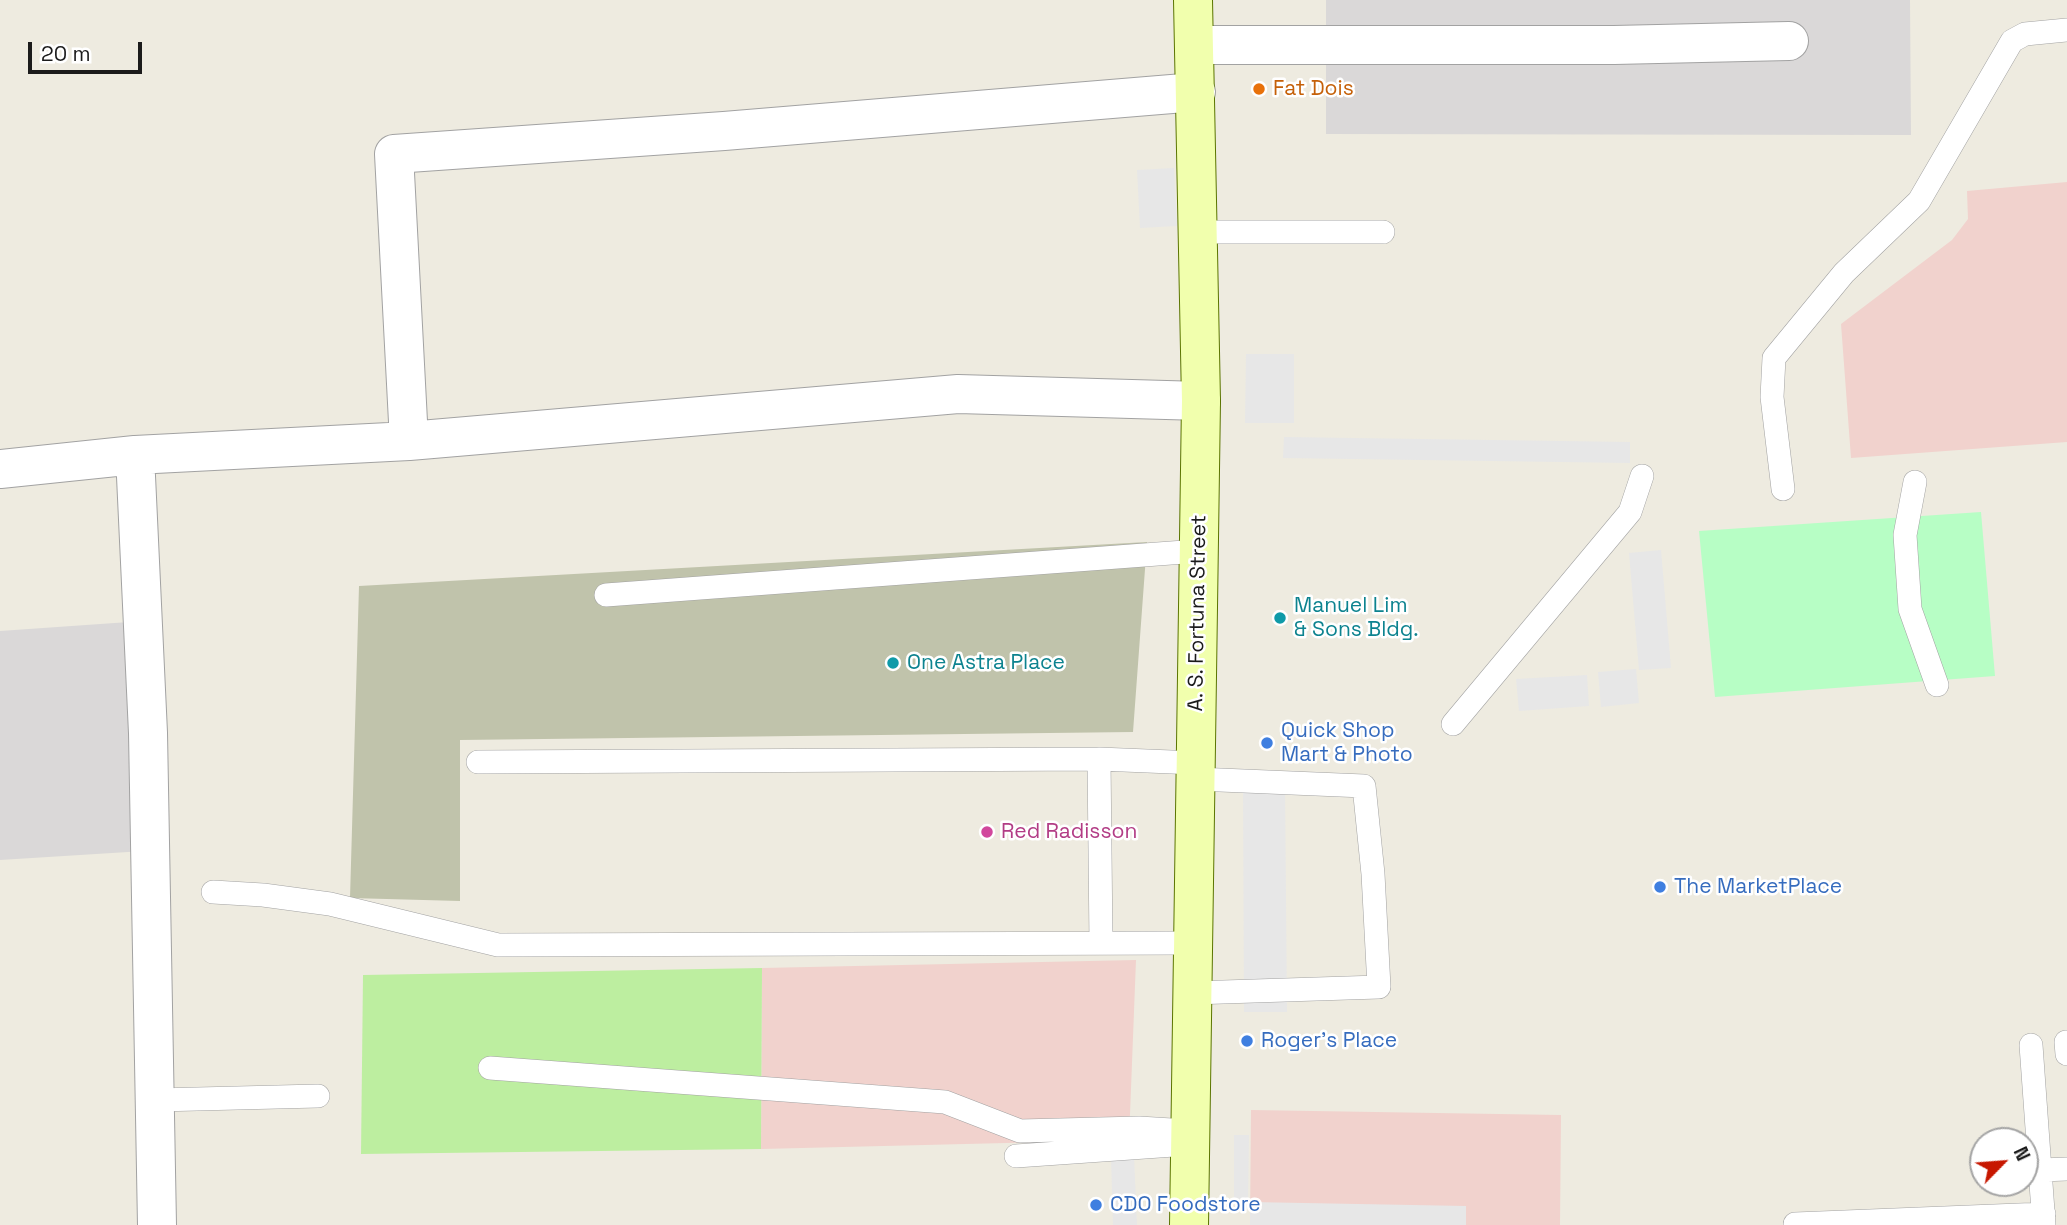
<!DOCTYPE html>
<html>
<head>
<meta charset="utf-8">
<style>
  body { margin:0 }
  #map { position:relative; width:2067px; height:1225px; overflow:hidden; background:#eeebe0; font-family:"Space Grotesk",sans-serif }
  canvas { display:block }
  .north { position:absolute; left:1969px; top:1127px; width:70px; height:70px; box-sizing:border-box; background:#fff; border:2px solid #a4a4a4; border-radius:50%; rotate:65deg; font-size:19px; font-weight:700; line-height:28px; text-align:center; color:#1b1b1b }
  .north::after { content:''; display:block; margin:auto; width:24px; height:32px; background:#c71700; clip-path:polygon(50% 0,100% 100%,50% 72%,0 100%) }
  .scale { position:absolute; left:28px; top:42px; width:114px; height:32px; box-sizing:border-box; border:4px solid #1b1b1b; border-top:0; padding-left:9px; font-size:21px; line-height:24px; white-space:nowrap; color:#1b1b1b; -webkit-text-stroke:5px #fff; paint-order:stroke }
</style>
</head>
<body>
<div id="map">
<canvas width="2067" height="1225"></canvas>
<div class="north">N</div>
<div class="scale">20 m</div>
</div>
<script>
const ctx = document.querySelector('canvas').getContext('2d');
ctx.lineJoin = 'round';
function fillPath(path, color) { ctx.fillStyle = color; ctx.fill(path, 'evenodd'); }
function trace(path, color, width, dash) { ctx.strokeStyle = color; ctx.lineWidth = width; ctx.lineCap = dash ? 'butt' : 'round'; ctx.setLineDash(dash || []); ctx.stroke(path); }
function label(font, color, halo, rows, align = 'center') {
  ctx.font = font + ' "Space Grotesk",sans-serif'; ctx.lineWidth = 5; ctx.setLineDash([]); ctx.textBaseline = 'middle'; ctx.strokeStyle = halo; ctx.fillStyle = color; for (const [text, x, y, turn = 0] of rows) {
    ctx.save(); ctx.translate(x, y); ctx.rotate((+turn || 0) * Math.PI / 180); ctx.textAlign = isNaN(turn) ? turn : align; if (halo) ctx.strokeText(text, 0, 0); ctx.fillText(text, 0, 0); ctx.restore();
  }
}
const residential = new Path2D(`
  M1326 0H1910L1911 135 1326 134Z
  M129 622 144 851 0 860V631Z`);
const commercial = new Path2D(`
  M2067 182V442L1851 458 1841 324 1952 240 1968 219 1967 191Z
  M1136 960 1129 1140 761 1149 762 968Z
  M1251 1110 1561 1115 1560 1225H1250Z`);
const construction = new Path2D(`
  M1147 542 1133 732 460 740V901L350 898 359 586Z`);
const grass = new Path2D(`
  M762 968 761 1149 361 1154 363 975Z`);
const park = new Path2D(`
  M1981 512 1995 676 1715 697 1699 531Z`);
const parking = new Path2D(`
  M1174 168 1177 226 1140 228 1137 170Z
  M1246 354H1294V423H1245Z
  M1284 437 1630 442V463L1283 458Z
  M1661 550 1671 668 1639 670 1629 553Z
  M1636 669 1639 703 1601 707 1598 672Z
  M1587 675 1589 706 1519 711 1516 679Z
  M1243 784H1285L1287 1012H1244Z
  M1234 1135H1249L1248 1203H1234Z
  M1134 1156 1137 1225H1113L1111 1157Z
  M1250 1202 1466 1206V1225H1250Z`);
const service = new Path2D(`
  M1200 232H1383
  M1915 482 1905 535 1910 609 1937 685
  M1783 489 1772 397 1774 358 1844 273 1919 201 2012 41 2025 34 2067 30
  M606 595 1198 551
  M1453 724 1630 512 1642 476
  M478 762 1099 759
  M213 892 263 895 330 904 498 945 1191 943
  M1101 943 1099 759 1196 763
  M1192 993 1379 987 1373 874 1364 786 1196 779
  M2066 1042 2067 1054
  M2031 1045 2044 1225
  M490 1068 945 1102 1020 1131 1139 1128 1188 1131
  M157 1100 318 1096
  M1016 1156 1188 1144
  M2041 1170 2067 1169
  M1795 1224 2044 1214`);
const minor = new Path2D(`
  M1195 45H1614L1789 41
  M409 441 394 154 724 131 1196 92
  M135 455 148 733 157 1225
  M0 469 135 455 409 441 958 394 1201 401`);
const secondary = new Path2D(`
  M1189 1225 1201 401 1193 0`);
const markers = [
  [1259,89,7,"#e8710a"],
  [1280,618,7,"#0f9aa8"],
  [893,663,7,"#0f9aa8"],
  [1267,743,7,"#3f7fe0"],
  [987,832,7,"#d1479c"],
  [1660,887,7,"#3f7fe0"],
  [1247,1041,7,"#3f7fe0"],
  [1096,1205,7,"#3f7fe0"]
];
const foodNames = [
  ["Fat Dois",1273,89]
];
const cultureNames = [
  ["Manuel Lim",1294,606],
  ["& Sons Bldg.",1294,630],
  ["One Astra Place",907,663]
];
const streetNames = [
  ["A. S. Fortuna Street",1198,613,-89]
];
const shopNames = [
  ["Quick Shop",1281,731],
  ["Mart & Photo",1281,755],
  ["The MarketPlace",1674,887],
  ["Roger's Place",1261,1041],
  ["CDO Foodstore",1110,1205]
];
const hotelNames = [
  ["Red Radisson",1001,832]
];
fillPath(residential, '#dad8d8');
fillPath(commercial, '#f1d2cd');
fillPath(construction, '#c0c3ab');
fillPath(grass, '#bdeea0');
fillPath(park, '#b7fec5');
fillPath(parking, '#e7e7e7');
trace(service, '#a2a2a2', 24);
trace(minor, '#a2a2a2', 40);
trace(secondary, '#5b7500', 40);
trace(service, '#fff', 23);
trace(minor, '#fff', 38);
trace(secondary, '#f1ffad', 38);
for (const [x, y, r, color] of markers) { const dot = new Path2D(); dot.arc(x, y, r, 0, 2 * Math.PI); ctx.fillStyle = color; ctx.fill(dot); trace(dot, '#fff', 2.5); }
label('21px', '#c56008', '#fff', foodNames, 'left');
label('21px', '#0d838f', '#fff', cultureNames, 'left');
label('21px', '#1b1b1b', '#fff', streetNames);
label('21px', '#366cbe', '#fff', shopNames, 'left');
label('21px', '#b23c85', '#fff', hotelNames, 'left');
</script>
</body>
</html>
